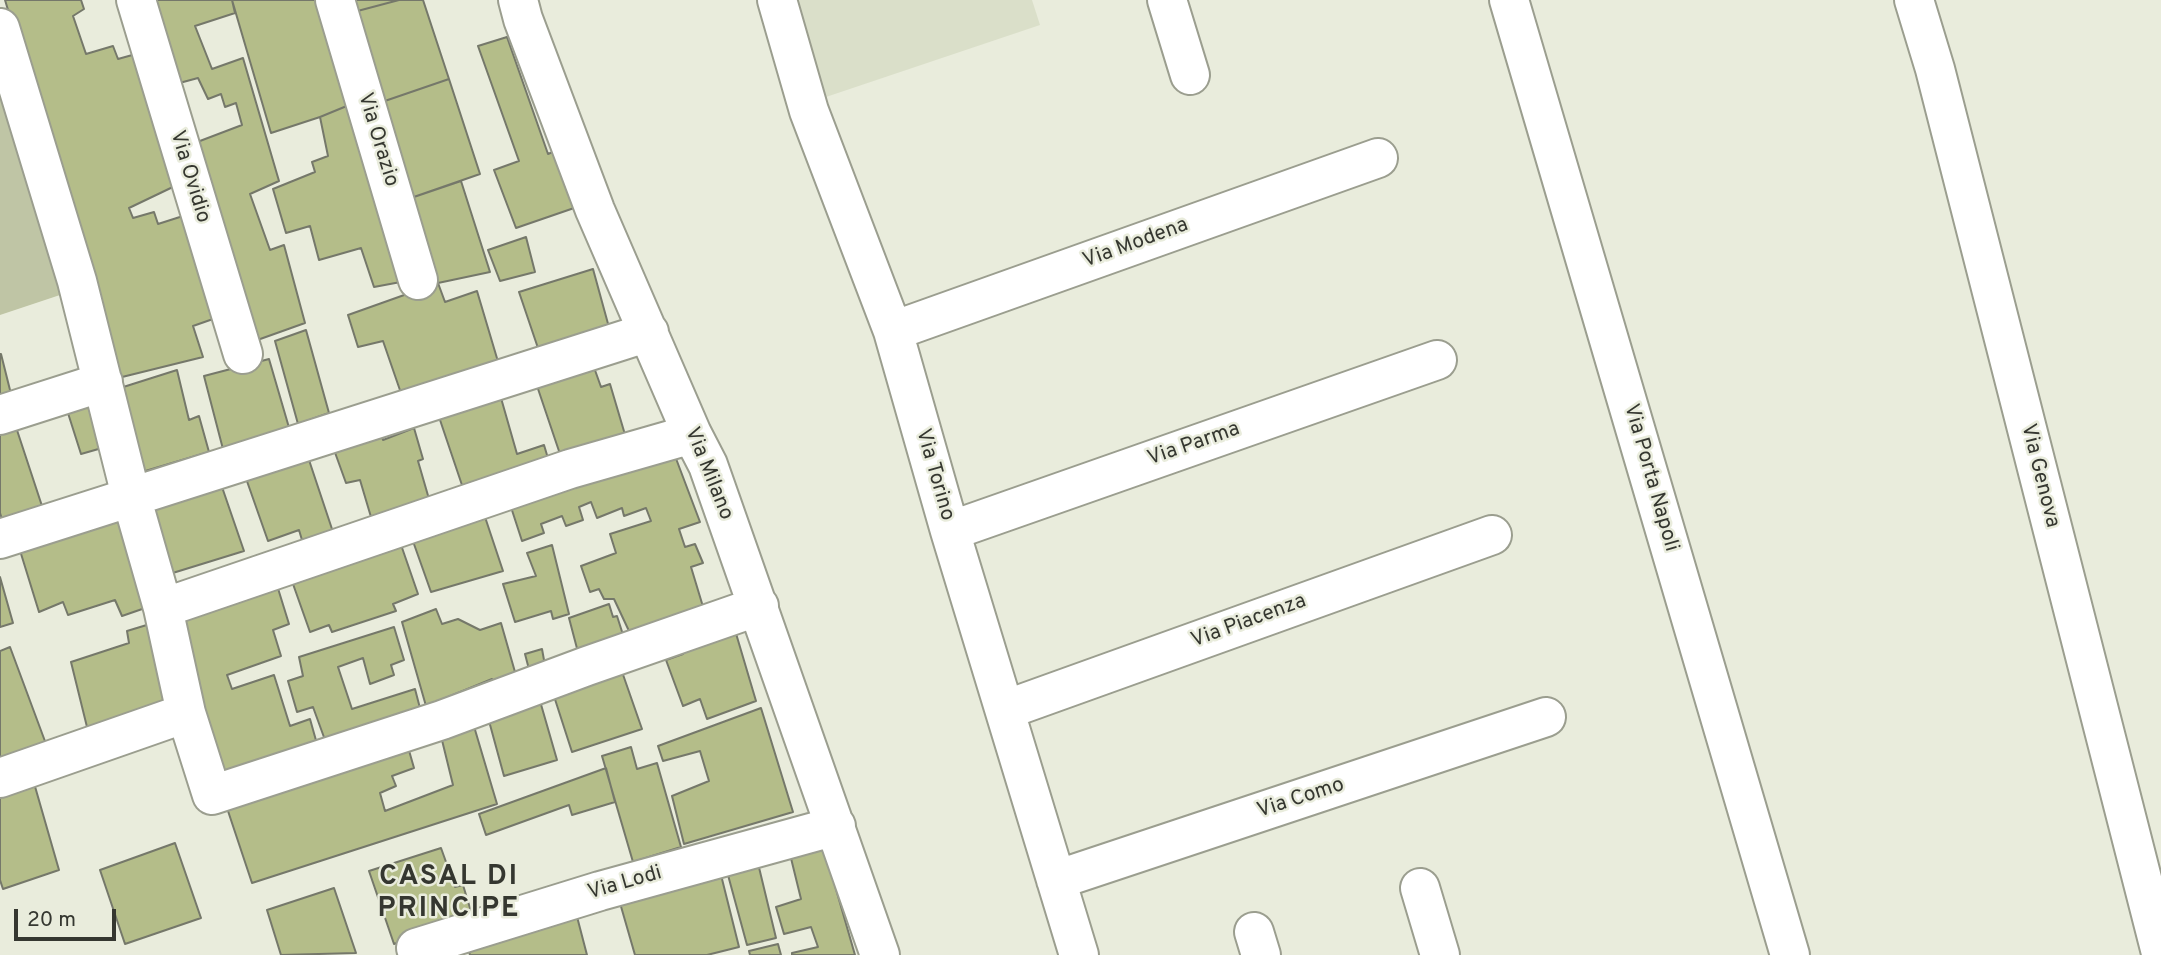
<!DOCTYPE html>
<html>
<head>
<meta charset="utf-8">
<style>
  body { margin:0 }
  #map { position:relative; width:2161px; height:955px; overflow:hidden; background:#e9ecdc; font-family:Overpass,sans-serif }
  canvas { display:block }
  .scale { position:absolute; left:14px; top:909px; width:102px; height:32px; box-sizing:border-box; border:4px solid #353730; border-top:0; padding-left:9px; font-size:21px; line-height:24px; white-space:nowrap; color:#353730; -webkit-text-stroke:5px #e9ecdc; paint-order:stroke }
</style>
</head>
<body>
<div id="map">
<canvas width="2161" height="955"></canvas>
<div class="scale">20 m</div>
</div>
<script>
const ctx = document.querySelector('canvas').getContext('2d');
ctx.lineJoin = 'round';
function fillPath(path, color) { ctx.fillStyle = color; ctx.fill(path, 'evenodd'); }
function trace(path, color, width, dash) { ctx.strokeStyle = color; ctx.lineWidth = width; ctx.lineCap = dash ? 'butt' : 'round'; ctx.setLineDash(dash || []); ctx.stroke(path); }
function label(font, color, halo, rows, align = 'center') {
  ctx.font = font + ' Overpass,sans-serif'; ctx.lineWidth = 5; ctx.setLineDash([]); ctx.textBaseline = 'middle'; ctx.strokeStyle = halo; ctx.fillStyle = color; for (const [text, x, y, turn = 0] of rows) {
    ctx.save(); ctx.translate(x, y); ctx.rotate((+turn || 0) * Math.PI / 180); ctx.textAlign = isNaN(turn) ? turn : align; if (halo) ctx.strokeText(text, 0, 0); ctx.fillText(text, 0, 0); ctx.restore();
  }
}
const built = new Path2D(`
  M794 0H1032L1040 25 823 98Z`);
const green = new Path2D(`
  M0 79 66 293 0 315Z`);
const building = new Path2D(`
  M5 0H81L84 9 73 16 86 54 113 46 118 59 143 52 177 185 129 208 133 218 154 212 158 224 183 216 213 319 193 326 203 357 114 379 77 239Z
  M148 0H232L235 13 195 26 212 69 243 58 279 181 250 194 270 250 284 245 305 323 249 343 192 144 242 125 236 103 225 107 221 94 208 99 198 78 172 85Z
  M232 0H320L354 103 320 117 271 133Z
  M346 0H399L350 13Z
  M399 0H423L449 79 379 103 350 13Z
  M507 37 548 154 560 149 577 207 516 228 494 170 519 161 478 46Z
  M449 79 480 174 408 199 379 103Z
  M354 103 406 281 374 287 361 248 319 260 310 226 286 233 273 189 315 172 312 162 328 156 320 117Z
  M461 181 490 272 438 283 408 199Z
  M526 237 535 272 500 281 488 250Z
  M593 269 610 331 540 354 519 292Z
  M438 283 445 302 477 291 499 365 402 396 383 341 358 347 348 315Z
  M306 330 329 413 298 424 275 341Z
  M1 354 11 394 0 398V354Z
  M269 359 290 431 224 453 204 376Z
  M591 359 601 387 610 384 626 438 561 457 534 377Z
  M177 370 189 420 199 416 209 452 142 472 117 389Z
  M499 391 517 454 544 445 550 465 465 494 438 414Z
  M89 403 102 448 81 454 67 410Z
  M13 418 42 506 2 519 0 513V423Z
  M414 428 423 459 418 461 429 499 371 517 360 480 346 483 333 447 380 431 383 440Z
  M305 448 333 532 302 540 299 530 268 541 242 467Z
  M672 448 700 522 679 529 685 547 695 544 703 563 691 567 704 610 629 631 614 599H604L599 589 590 592 581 566 616 553 610 534 651 521 646 508 624 516 622 508 597 518 591 502 579 507 583 520 566 526 562 516 541 524 544 533 522 541 509 501Z
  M222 487 244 551 163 576 141 499Z
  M481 505 503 571 431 592 409 530Z
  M121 506 148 607 122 616 115 600 68 615 63 602 39 612 18 544Z
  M399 539 418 594 393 604 396 611 332 632 329 625 310 632 293 584 373 555Z
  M552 545 569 614 553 619 551 611 515 622 503 584 536 576 527 553Z
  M0 577 13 623 0 627Z
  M276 582 289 624 273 630 281 656 227 675 232 689 274 675 290 726 310 719 317 744 214 776 175 620Z
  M609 604 613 617 617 616 625 641 579 656 569 618Z
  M436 609 442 624 458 619 480 630 501 623 517 679 494 687 492 679 426 706 402 622Z
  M732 620 756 701 707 719 700 699 683 706 666 660 683 654 679 641Z
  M150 624 169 704 88 731 71 662 129 643 127 631Z
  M394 627 404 660 391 665 394 675 370 684 363 658 338 667 352 709 415 689 421 712 325 740 313 707 297 712 288 681 303 676 299 657Z
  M10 647 49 752 0 768V651Z
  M542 649 546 671 531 677 525 654Z
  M620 666 642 729 572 752 552 690Z
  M538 694 557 760 504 776 486 710Z
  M761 708 793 812 684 844 672 796 709 781 700 751 663 761 658 746Z
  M473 723 497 804 252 883 225 802 406 740 414 768 392 776 396 786 380 793 385 811 453 785 440 732Z
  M631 747 637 769 657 763 681 847 633 862 602 756Z
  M606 768 615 802 572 815 569 805 486 835 479 814Z
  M34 783 59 870 3 889 0 880V795Z
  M821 837 855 955H792V953L818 947 811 927 784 934 776 907 801 899 788 846Z
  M175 843 201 918 125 944 100 870Z
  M441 848 455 887 463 885 473 918 394 944 369 871Z
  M756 855 776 938 747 945 725 864Z
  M721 875 739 947 707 955H635L620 903Z
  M334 888 356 953 281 955 267 910Z
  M575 909 587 955H470L465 939Z
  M778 944 781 955H750L749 951Z`);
const minor = new Path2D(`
  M136 0 243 354
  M335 0 418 280
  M518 0 523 19 595 210 692 434 708 465 880 955
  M777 0 809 111 893 331 950 531 1079 955
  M1167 0 1190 75
  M1509 0 1790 955
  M1914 0 1935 69 2161 953
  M0 28 77 281 131 496 163 608 186 713 212 795 442 720 587 666 759 606
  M893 331 1378 158
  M0 415 103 382
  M950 531 1437 360
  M0 539 649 332
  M163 608 570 469 692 434
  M1005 710 1492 535
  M0 778 186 713
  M1056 880 1546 717
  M1420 888 1440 955
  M1254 932 1261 955
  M416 948 600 891 836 826`);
const streetNames = [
  ["Via Orazio",377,140,73],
  ["Via Ovidio",189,177,73],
  ["Via Modena",1136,244,-20],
  ["Via Parma",1194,445,-19],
  ["Via Milano",708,474,68],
  ["Via Torino",934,475,74],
  ["Via Genova",2039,476,76],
  ["Via Porta Napoli",1650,478,74],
  ["Via Piacenza",1249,622,-20],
  ["Via Como",1301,799,-18],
  ["Via Lodi",625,884,-16]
];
const districtNames = [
  ["CASAL DI",449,878],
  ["PRINCIPE",449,910]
];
fillPath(built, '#dadfc9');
fillPath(green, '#bfc5a5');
fillPath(building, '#b4bd89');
trace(building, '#75786a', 2);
trace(minor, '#9b9e8f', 42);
trace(minor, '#fff', 38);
label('21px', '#353730', '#e9ecdc', streetNames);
ctx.letterSpacing = '2px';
label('bold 28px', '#353730', '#e9ecdc', districtNames);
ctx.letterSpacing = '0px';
</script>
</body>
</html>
